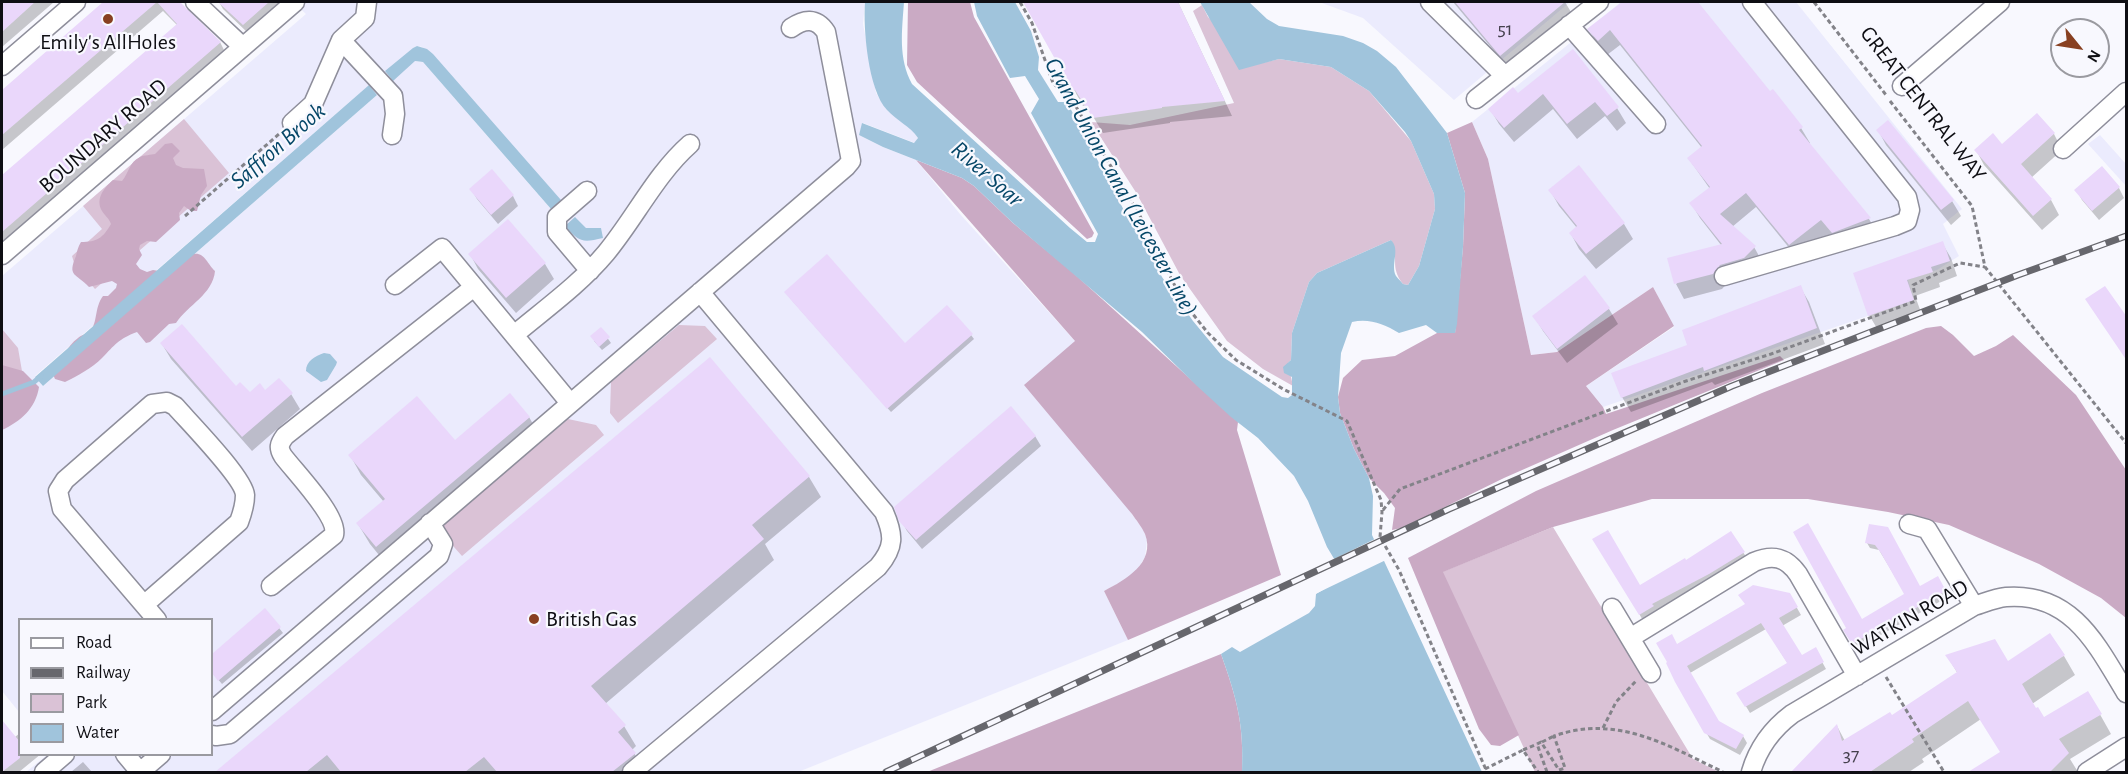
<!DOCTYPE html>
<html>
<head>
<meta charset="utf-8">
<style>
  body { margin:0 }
  #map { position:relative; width:2128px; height:774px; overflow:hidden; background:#f8f8fe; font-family:"Alegreya Sans",sans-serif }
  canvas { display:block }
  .frame { position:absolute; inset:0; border:3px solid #0e0e13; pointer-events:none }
  .legend { position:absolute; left:18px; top:618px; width:195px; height:138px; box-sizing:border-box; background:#f8f8fe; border:2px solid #9a9aa0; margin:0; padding:8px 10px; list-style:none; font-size:18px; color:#0e0e13 }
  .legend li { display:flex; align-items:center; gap:12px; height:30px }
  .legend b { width:30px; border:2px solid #9a9aa0 }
  .north { position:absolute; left:2050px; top:18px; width:60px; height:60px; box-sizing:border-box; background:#f8f8fe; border:2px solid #9a9aa0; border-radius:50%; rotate:120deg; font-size:16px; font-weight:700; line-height:24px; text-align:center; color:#0e0e13 }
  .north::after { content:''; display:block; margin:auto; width:21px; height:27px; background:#884021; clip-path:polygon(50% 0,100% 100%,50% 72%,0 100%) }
</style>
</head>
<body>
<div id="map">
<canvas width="2128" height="774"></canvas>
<div class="frame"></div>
<ul class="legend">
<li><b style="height:8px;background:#fff"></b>Road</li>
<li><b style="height:8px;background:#67676d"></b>Railway</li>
<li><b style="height:16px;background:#dac2d6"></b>Park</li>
<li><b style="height:16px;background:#a0c4dc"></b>Water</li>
</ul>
<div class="north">N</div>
</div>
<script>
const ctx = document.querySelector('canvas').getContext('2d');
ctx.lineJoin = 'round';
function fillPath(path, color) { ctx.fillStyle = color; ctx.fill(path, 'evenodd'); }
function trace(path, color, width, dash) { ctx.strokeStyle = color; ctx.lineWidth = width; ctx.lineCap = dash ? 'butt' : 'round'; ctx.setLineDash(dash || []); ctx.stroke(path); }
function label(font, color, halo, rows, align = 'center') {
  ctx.font = font + ' "Alegreya Sans",sans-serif'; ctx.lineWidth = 4.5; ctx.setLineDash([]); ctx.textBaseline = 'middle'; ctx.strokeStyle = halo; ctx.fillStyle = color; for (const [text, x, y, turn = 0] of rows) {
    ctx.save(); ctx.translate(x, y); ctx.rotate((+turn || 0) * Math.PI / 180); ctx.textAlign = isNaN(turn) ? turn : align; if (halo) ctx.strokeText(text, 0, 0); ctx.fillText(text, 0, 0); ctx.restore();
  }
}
const built = new Path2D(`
  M293 2H865L863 24 876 93 887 110 912 129 918 138 915 143 863 123 859 135 883 147 916 160 960 214 1075 341 1132 514 1144 531 1147 540 1145 557 1136 572 1126 580 1104 591 1128 640 798 772H26L47 755 212 754V620H20L19 712 2 691V276L306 14ZM417 46 422 47 560 200 550 208 423 62 415 61 413 48ZM368 86 377 95 43 386 35 376Z
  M1319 2H1570L1454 100 1363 18Z
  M1621 2H1796L1962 209 1943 224 1959 256 1937 270 1908 280 1914 300 1603 407 1586 386 1674 327 1653 287 1557 352 1531 355 1488 159 1472 122Z
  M2100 135 2126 164V186L2088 144Z`);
const green = new Path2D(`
  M1202 5 1208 17 1262 63 1279 59 1331 67 1369 91 1411 141 1434 194 1435 209 1419 266 1408 285 1403 284C1389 266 1400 258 1391 240L1317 273 1309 282 1292 333 1291 360 1288 363 1293 386 1263 369 1227 341 1180 275 1137 194 1091 122 1130 125 1234 103 1193 11Z
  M184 119 229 173 95 289 75 266 72 256 102 229 83 206Z
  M679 325 705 326 717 339 618 423 610 413 611 382Z
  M2 329 18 348 27 400 2 420Z
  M568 419 596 425 604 435 462 556 438 529Z
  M1553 527 1693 759 1719 772H1535L1442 572Z`);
const forest = new Path2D(`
  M908 2H970L974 17 1094 233 1092 237 1087 239 917 82 907 65Z
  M1472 122 1488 159 1531 355 1557 352 1653 287 1674 326 1586 386 1603 407 1606 414 1780 356 1784 360 1613 430 1504 478 1402 528 1392 530 1395 508 1384 493 1369 478 1354 449 1340 413 1338 397 1343 378 1362 360 1395 356 1437 333H1455L1463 247 1465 193 1447 133Z
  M172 143 180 151 173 158 176 165 183 168 204 169 207 186 201 195 197 211H191L184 206 179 213 180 220 156 242 147 241 140 245 139 249 142 255 136 264 140 269 147 272 153 270 159 271 193 254C205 252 207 264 215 271 213 294 188 305 176 323L169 324 150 342 146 343 137 332C118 339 115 345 102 358 92 368 77 376 65 382L55 379 52 372C60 362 67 346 78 338 81 335 87 334 90 331 98 323 94 308 103 296H108L116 288 117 284 112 281 89 287C76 273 67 277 76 256 77 251 78 247 81 242 97 242 103 238 111 224 109 218 105 216 102 211 95 199 104 188 113 180L122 181C129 173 129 162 140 157 144 155 151 155 155 154L165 144Z
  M916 160 962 178 974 186 1013 223 1070 270 1238 422 1237 430 1281 575 1128 640 1104 591C1125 580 1156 563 1145 534 1142 527 1136 520 1132 514L1024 385 1075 341Z
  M1941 326 1953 335 1974 356 1996 346 2013 335 2076 395 2126 470V618L2101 598 2039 564 1949 525 1888 512 1808 499H1652L1553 527 1443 572 1519 735 1500 746 1491 745 1479 729 1408 558 1536 491 1762 393 1926 328Z
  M2 365 23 371 39 387C36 408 20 422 2 430Z
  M1221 654C1237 699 1244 724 1242 772H927Z`);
const water = new Path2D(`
  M865 2H904C902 31 898 58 912 84L1070 228 1087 242H1095L1098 234 1031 113 1039 99 1025 76 1010 78 977 16 974 2H1015L1031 31 1039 57 1038 70 1058 102H1067L1128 218 1147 248 1162 277 1193 321 1223 357 1282 397 1288 398 1292 395V377L1284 373 1283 367 1291 360 1292 333 1309 282 1317 273 1391 240C1401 250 1390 264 1396 276 1398 279 1401 281 1403 284L1408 285 1419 266 1435 209 1434 194 1411 141 1405 132 1369 91 1331 67 1279 59 1239 70 1200 2H1249L1267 19 1279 26 1343 36 1363 43 1377 51 1396 67 1447 133 1465 193 1463 247 1457 324 1455 333H1437L1426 325 1399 333C1384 324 1369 318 1352 322L1341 353 1338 397 1340 413 1354 449 1369 478 1373 496 1372 535 1482 772H1242C1244 724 1237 699 1221 654L1232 647 1240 652 1309 613 1315 606 1316 594 1345 577 1327 547 1308 501 1294 476 1258 438 1231 417 1197 386 1142 332 1013 223 974 186 962 178 883 147 859 135 862 123 914 143 918 138C910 126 897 121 887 110 868 90 863 28 865 2Z
  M417 46 427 49 433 54 561 200 551 209 423 62 415 61 393 81 385 71 413 48Z
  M369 85 377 95 43 386 35 377Z
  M575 217 586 228H601L603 238C582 243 579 242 565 226Z
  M324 353 330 354 337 362 336 365 327 380 321 382 306 371C306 361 315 356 324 353Z`);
const pier = new Path2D(`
  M1377 538 1388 559 1313 595 1314 591 1341 576 1332 560Z`);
const shadow = new Path2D(`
  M2 2H54L2 47Z
  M106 2H177L220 42 225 52 2 247V178L177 25 163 11 2 150V91Z
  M219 2H286L249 34 223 9Z
  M1025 2H1178L1232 116 1170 122V123L1103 133 1086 105 1083 106Z
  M1453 2H1565L1574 17 1510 70Z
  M1626 2H1697L1770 93 1801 128 1810 143 1809 144 1869 219 1878 234 1842 247 1831 234 1799 260 1756 207 1732 227 1754 247 1763 263 1729 281 1722 289 1684 299 1676 284 1721 245 1700 218 1691 203 1710 189 1689 159 1702 148 1620 45 1607 55 1598 45 1589 29Z
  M1573 51 1617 108 1626 123 1617 131 1605 116 1577 139 1553 109 1514 142 1499 124 1490 109 1518 95Z
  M2037 115 2054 134 2062 150 2031 178 2051 200 2059 215 2042 230 1984 165 1976 150 2002 146Z
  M1878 130 1952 201 1961 216 1951 225 1886 145Z
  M2119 188 2124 198 2099 220 2082 200 2076 190Z
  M471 189 513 196 518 206 498 224 477 199Z
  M1550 190 1624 224 1633 239 1596 269 1579 249 1571 234 1577 228 1559 206Z
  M508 221 545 264 554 279 516 313 478 269 470 254Z
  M1942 243 1951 258 1957 276 1939 283 1940 287 1915 296 1922 315 1878 330 1869 315Z
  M1800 287 1809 302 1825 344 1715 385 1712 382 1631 412 1622 397 1689 346Z
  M789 297 905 345 971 335 974 339 891 412Z
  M1609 309 1618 324 1567 363 1543 331 1534 316Z
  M601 329 611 343 602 350 594 341Z
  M162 344 250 395 265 392 291 394 300 409 252 451 171 359Z
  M710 359 809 477 821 497 765 544 774 560 605 704 624 726 636 746 632 750 646 772H217Z
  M529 417 541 438 388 566 370 544 358 524 384 502 361 475 350 455 454 442Z
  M1035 436 1041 446 922 549 907 531 901 520Z
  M1870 525 1920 588 1937 578 1948 597 1856 649 1845 630 1906 595 1879 550 1870 548 1867 543Z
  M1731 533 1748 560 1644 622 1594 539 1640 587 1686 562Z
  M1789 594 1801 615 1782 626 1802 657 1815 649 1826 669 1750 713 1738 693 1788 664 1766 629 1690 673 1718 722 1743 736 1747 743 1740 755 1710 739 1676 681 1677 646Z
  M265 610 283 633 222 684 212 672V656Z
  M1947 656 2007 663 2064 656 2075 675 2032 704 2044 719 2088 693 2111 734 2070 759 2078 772H1971L2002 753 1981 719 1922 759 1924 762 1909 772H1799L1796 769 1837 726 1845 741 1892 717 1958 674Z
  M2 721 15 737 20 733V754H41L19 772H2Z
  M83 762 92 772H71Z`);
const stream = new Path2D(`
  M2 394 34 382 41 376`);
const building = new Path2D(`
  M2 2H35L2 32Z
  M103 2H180L221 42 2 232V175L177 24 157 2 2 135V90Z
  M218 2H269L243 25Z
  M1023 2H1178L1225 101 1162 107V108L1093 118 1075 90 1073 91Z
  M1455 2H1565L1500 56Z
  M1622 2H1698L1770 91 1773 89 1803 127 1799 130 1871 218 1832 233 1821 220 1789 245 1746 193 1720 214 1756 246 1744 258 1720 265 1713 274 1674 284 1667 258 1722 244 1689 203 1710 187 1687 158 1702 146 1610 30 1598 41 1587 29Z
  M1573 49 1619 107 1607 116 1595 102 1567 124 1543 94 1504 128 1488 109 1513 87 1518 93Z
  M2037 113 2055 133 2021 164 2052 199 2033 216 1974 150 1993 133 2002 144Z
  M1888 120 1954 200 1941 210 1876 130Z
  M1579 165 1625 223 1586 254 1569 233 1577 226 1548 190Z
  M2102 166 2120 187 2092 211 2074 190Z
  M492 169 514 195 491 215 469 189Z
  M508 219 546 263 506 298 468 254Z
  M1943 241 1950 261 1931 267 1933 272 1907 280 1914 300 1868 316 1853 273Z
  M827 254 905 343 947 305 973 334 887 409 784 292Z
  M1585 275 1610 308 1557 349 1532 316Z
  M1801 285 1817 328 1704 371 1703 367 1621 398 1611 373 1687 345 1682 330Z
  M2105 286 2127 317V361L2085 299Z
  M182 324 236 386 240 382 250 392 260 383 265 390 279 378 293 393 242 437 160 343Z
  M601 327 610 337 599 347 590 336Z
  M710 357 810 476 752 525 764 539 591 686 626 725 618 732 636 753 612 772H497L484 757 465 772H341L327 755 306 772H215Z
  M510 393 530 417 376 547 356 523 385 499 348 455 417 396 455 440Z
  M1011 406 1036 436 916 540 899 521 894 507Z
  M1808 523 1862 619 1904 594 1881 553 1875 545 1865 543 1869 524 1888 527 1920 586 1938 576 1946 591 1852 644 1843 630 1846 628 1793 532Z
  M1608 530 1640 585 1685 558 1686 560 1731 531 1745 552 1709 574 1652 604 1654 606 1639 615 1592 539Z
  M1753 585 1790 593 1798 607 1779 618 1802 655 1816 647 1824 662 1745 707 1736 693 1787 663 1761 623 1687 666 1719 721 1744 735 1736 749 1704 733 1675 682 1666 663 1667 662 1656 643 1672 634 1677 644 1745 604 1738 595Z
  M265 608 281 627 218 681 212 673V654Z
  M2050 633 2065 655 2022 684 2036 708 2038 707 2044 717 2088 691 2102 714 2059 739 2069 753 2050 772H1968L2000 752 1968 701 1912 739 1914 742 1870 772H1791L1837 724 1842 741 1890 712 1892 715 1957 672 1945 655 1995 639 2008 661Z
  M2 720 20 742V758L2 772Z`);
const path = new Path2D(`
  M1020 2 1032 23 1053 83 1075 105 1140 216 1179 294 1192 313 1208 333 1236 360 1283 389 1347 421 1381 500 1382 512 1380 537 1399 570 1487 772
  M1814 2 1886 95
  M1890 101 1972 206 1985 267 2126 443
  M185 216 279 134
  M1383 510 1400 489 1686 381 1771 354 1916 301 1913 285 1960 263 1985 267
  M1886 677 1944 772
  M1603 728 1616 702 1636 681
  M1542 742 1554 736
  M1523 750 1537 744
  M1485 769 1523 750 1538 772
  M1547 772 1537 744 1541 742 1559 770 1565 768 1554 736C1617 714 1667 745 1723 772`);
const minor = new Path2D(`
  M195 2 243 47
  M1430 2 1505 76
  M1569 25 1656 124
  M341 40 393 96 395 114 392 135
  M2 66 76 2
  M1902 86 2000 2
  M1476 99 1599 2
  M292 123 313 104 341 40 365 18 367 2
  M2063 149 2126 92
  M587 191 557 217V232L590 271
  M2 255 295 2
  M1724 276 1895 226 1907 221 1910 210 1907 197 1752 2
  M395 285 442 248 570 403
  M514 335C545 309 580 284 606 253 635 218 656 174 690 144
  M1909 524 1927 529 1974 606
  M271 586 334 535C339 517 295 472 283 456 278 448 279 444 285 436L474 287
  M145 604 239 522C242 514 245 504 245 495 244 478 189 422 175 406L167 402 152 404 65 480 58 491 62 509 157 620
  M1612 608 1630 638
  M1651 673 1630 638 1754 562C1773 554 1786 557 1798 574L1857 676
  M212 711 846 167 851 161 826 32C816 17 804 19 791 28
  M212 735 216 736 230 734 439 556 443 544 430 523
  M125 754 140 772
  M44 772 65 754
  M140 772 161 754
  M632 772 878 567C895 547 894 535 884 512L700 292
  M1751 772C1758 748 1772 729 1792 714L1974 606C1984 603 1995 598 2006 597 2072 592 2097 645 2126 693
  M2087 772 2126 747`);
const rail = new Path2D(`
  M886 772 1449 509 1732 386 2018 275 2126 236`);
const markers = [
  [108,19,6,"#884021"],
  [534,619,6,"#884021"]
];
const numberNames = [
  ["51",1505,29],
  ["37",1851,755]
];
const poiNames = [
  ["Emily's AllHoles",108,42],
  ["British Gas",546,619,"left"]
];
const streetNames = [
  ["GREAT CENTRAL WAY",1923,104,52],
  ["BOUNDARY ROAD",103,136,-41],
  ["WATKIN ROAD",1910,618,-30]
];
const waterNames = [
  ["Saffron Brook",278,146,-41],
  ["River Soar",987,174,41],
  ["Grand Union Canal (Leicester Line)",1121,187,61]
];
fillPath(built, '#ebebfd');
fillPath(green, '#dac2d6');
fillPath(forest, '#caaac4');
fillPath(water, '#a0c4dc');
fillPath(pier, '#f8f8fe');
fillPath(shadow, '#0003');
trace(stream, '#a0c4dc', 5);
fillPath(building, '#ead7fb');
trace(minor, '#8e8e9b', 21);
trace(path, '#838389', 3, [4.5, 3]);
trace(minor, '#fff', 18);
trace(rail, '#67676d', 7);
trace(rail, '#f8f8fe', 4.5, [14]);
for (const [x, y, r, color] of markers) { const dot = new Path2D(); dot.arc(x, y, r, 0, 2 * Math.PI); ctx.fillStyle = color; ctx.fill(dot); trace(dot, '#f8f8fe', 2); }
label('20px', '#45404d', null, numberNames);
label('22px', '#0e0e13', '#f8f8fe', poiNames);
label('22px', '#0e0e13', '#f8f8fe', streetNames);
label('italic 24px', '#064768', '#f8f8fe', waterNames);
</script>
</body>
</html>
